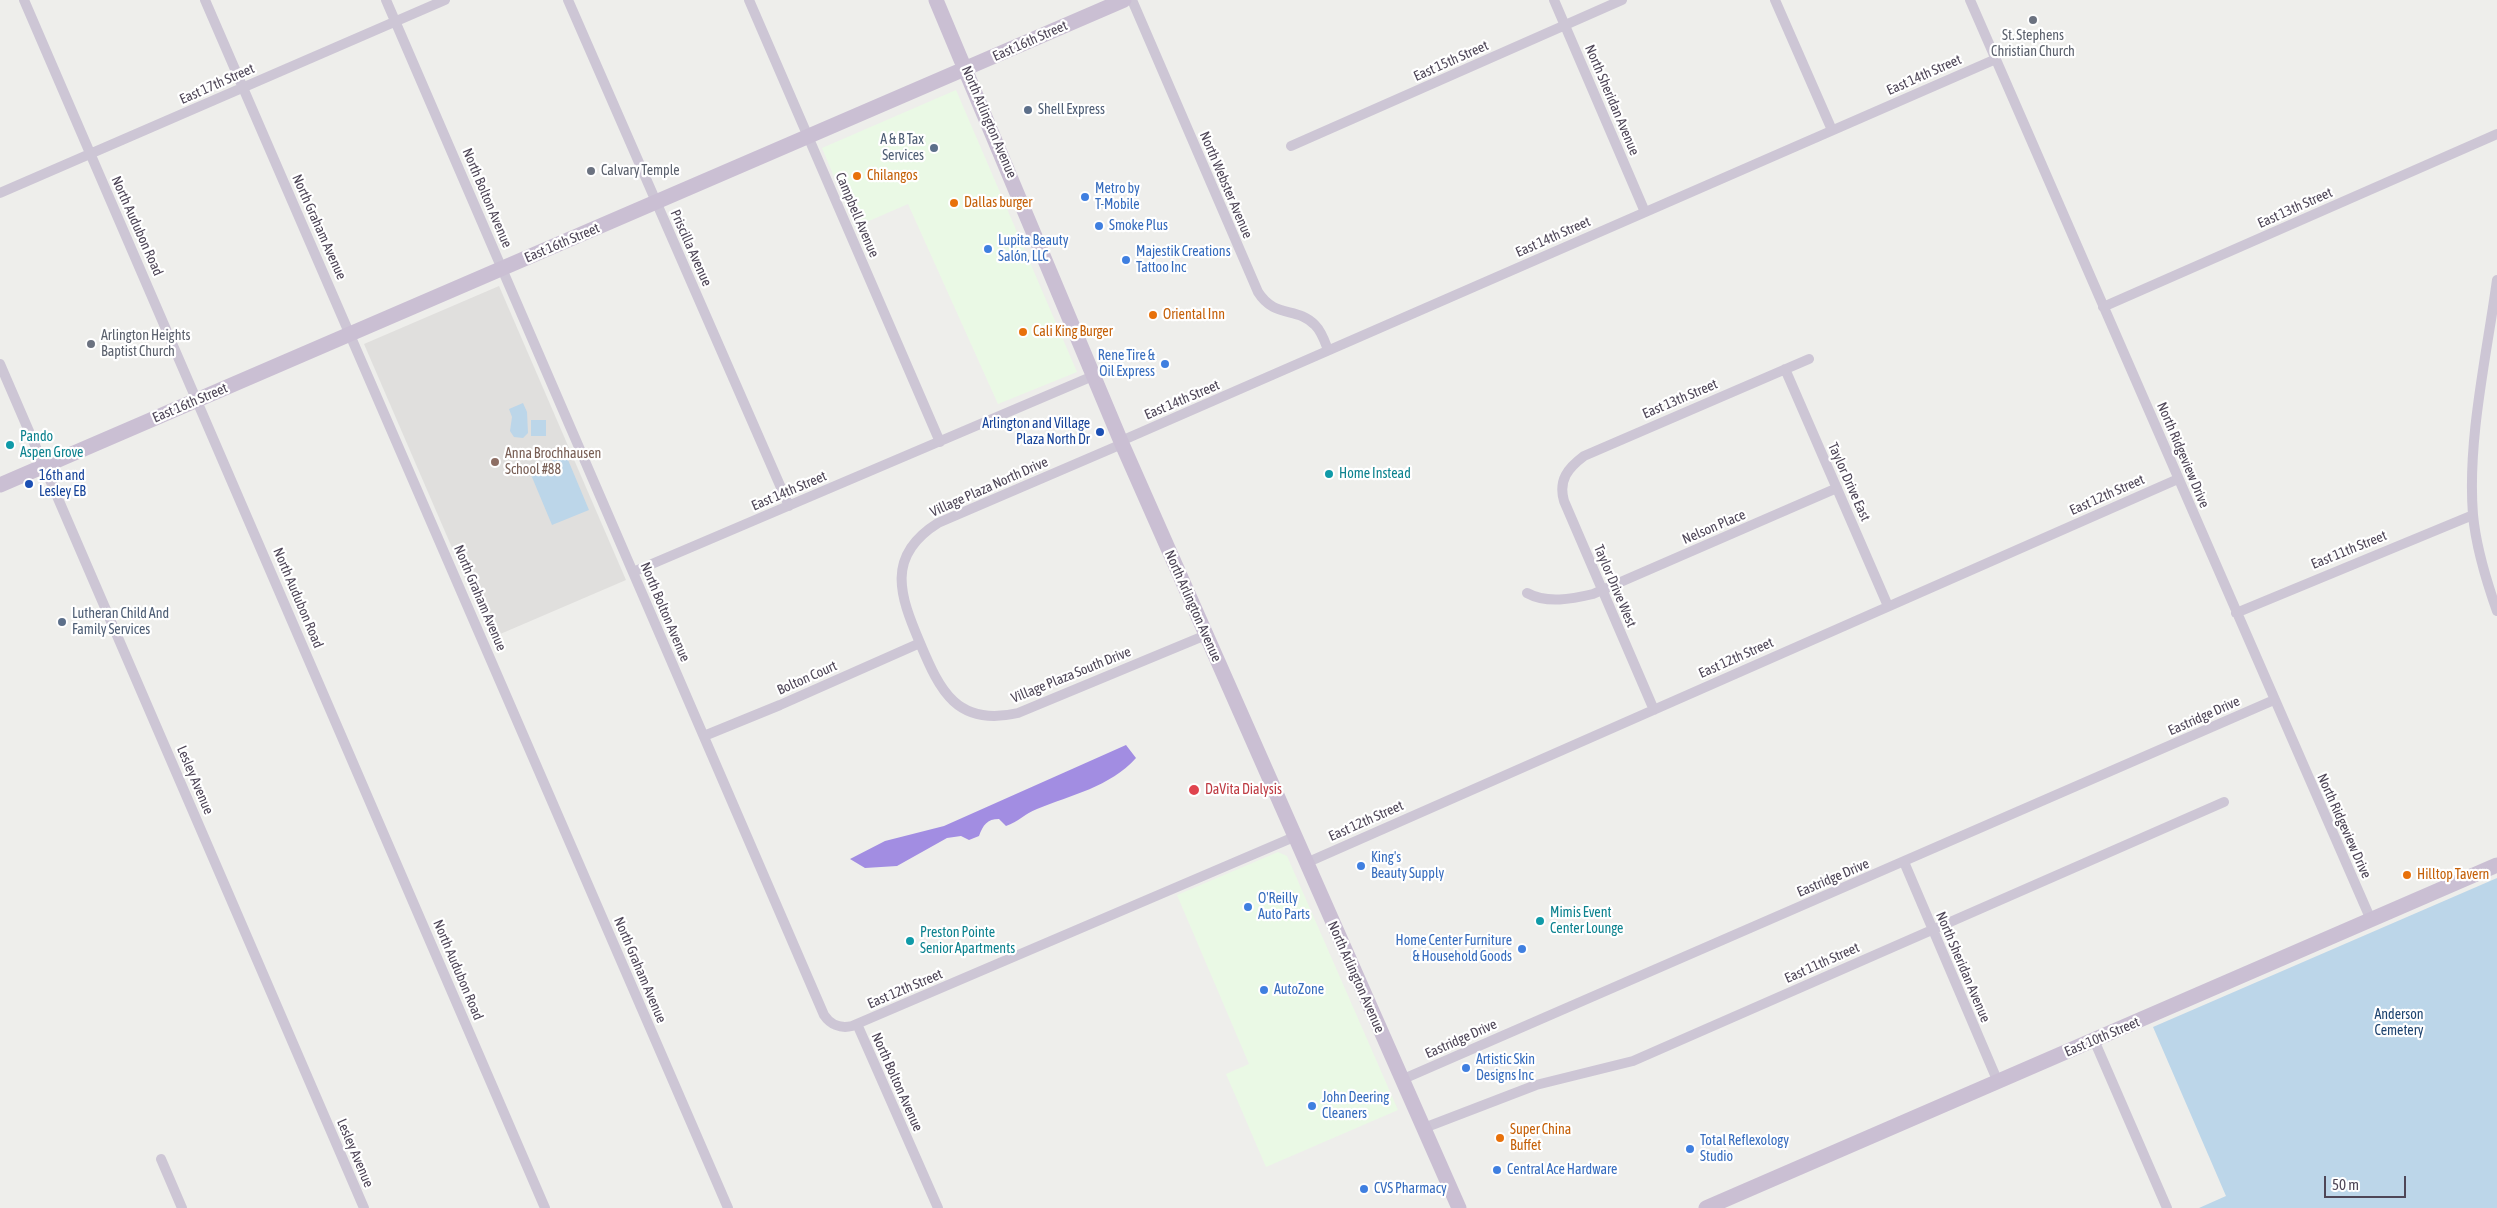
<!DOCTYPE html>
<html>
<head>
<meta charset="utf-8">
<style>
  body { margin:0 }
  #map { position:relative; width:2497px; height:1208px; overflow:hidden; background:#eeeeeb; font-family:"Asap Condensed",sans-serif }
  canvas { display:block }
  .scale { position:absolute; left:2324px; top:1176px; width:82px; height:22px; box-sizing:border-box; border:2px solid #4e4657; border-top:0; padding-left:6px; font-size:15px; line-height:18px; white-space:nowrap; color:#4e4657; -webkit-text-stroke:4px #fff; paint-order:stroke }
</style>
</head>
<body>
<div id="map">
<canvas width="2497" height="1208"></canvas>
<div class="scale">50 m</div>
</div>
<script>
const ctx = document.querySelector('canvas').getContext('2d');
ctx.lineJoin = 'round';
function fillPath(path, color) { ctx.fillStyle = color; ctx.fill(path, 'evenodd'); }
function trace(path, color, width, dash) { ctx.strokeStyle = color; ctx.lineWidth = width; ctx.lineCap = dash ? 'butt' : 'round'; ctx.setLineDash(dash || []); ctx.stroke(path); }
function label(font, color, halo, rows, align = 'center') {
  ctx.font = font + ' "Asap Condensed",sans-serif'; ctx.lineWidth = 4.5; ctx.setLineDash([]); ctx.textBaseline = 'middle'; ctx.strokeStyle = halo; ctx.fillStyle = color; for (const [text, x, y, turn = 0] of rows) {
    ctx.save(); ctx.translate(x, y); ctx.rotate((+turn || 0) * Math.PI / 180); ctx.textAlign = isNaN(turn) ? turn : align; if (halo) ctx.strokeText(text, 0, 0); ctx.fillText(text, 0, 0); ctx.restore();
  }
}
const commercial = new Path2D(`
  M956 90 1077 372 998 404 908 204 855 227 822 148Z
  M1278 852 1287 856 1398 1110 1266 1167 1226 1074 1249 1064 1177 895Z`);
const education = new Path2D(`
  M499 286 626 580 491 638 364 344Z`);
const green = new Path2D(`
  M523 403 527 412 528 433 523 438 514 437 510 431 512 417 509 409Z
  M531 420H546V436H531Z
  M566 455 589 510 552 525 529 470Z
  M2497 878V1208H2199L2226 1196 2153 1027Z`);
const water = new Path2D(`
  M1126 745 1136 758C1110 787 1071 795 1037 809 1026 813 1018 822 1006 826L999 819C987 819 983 825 979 836L969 840 961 836 947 838 897 866 865 868 850 859 885 841 944 826Z`);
const street = new Path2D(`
  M24 0 545 1208
  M205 0 728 1208
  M386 0 824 1015C830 1024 840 1029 852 1026L1294 837
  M568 0 789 506
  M749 0 940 442
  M1132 0 1258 292C1275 319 1297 306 1315 325 1322 332 1325 342 1328 350
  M1554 0 1645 212
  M1775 0 1832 130
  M1970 0 2371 920
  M1291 146 1622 0
  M0 193 445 0
  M2497 280C2487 354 2467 440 2473 515 2476 547 2486 580 2497 611
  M2103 307 2497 134
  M0 364 364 1208
  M1785 369 1888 606
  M1121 441 1996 59
  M1122 444 938 523C885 556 900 596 920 643 940 691 957 727 1018 713L1206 635
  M633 572 1093 376
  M1527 593C1547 604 1572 599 1593 594L1837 488
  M2236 613 2473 515
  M1654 710 1564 501C1558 480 1568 468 1584 456L1809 359
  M704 736 780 705 920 643
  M1904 862 1998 1082
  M1306 863 2178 479
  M857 1024 938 1208
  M2094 1040 2167 1208
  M1401 1080 2274 700
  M1424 1128 1536 1085 1633 1061 2224 802
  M161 1159 182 1208`);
const secondary = new Path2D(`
  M936 0 1122 444 1459 1208
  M0 485 1124 0
  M1706 1208 2497 865`);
const markers = [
  [2033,20,5,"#6b7280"],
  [1028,110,5,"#5c6f8a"],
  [934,148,5,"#5c6f8a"],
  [591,171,5,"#6b7280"],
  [857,176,5,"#e8710a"],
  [1085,197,5,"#3f7fe0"],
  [954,203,5,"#e8710a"],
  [1099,226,5,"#3f7fe0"],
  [988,249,5,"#3f7fe0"],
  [1126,260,5,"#3f7fe0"],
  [1153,315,5,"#e8710a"],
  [1023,332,5,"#e8710a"],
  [91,344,5,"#6b7280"],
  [1165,364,5,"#3f7fe0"],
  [1100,432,5,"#1a4fb4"],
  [10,445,5,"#0f9aa8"],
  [495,462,5,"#8d6e63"],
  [1329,474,5,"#0f9aa8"],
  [29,484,5,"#1a4fb4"],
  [62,622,5,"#5c6f8a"],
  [1194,790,6,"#e0444e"],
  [1361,866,5,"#3f7fe0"],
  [2407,875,5,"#e8710a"],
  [1248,907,5,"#3f7fe0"],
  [1540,921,5,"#0f9aa8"],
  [910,941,5,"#0f9aa8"],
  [1522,949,5,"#3f7fe0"],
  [1264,990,5,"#3f7fe0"],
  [1466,1068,5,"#3f7fe0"],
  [1312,1106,5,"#3f7fe0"],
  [1500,1138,5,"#e8710a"],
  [1690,1149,5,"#3f7fe0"],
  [1497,1170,5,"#3f7fe0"],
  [1364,1189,5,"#3f7fe0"]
];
const worshipNames = [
  ["St. Stephens",2033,36,"center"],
  ["Christian Church",2033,52,"center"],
  ["Calvary Temple",601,171],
  ["Arlington Heights",101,336],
  ["Baptist Church",101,352]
];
const streetNames = [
  ["East 16th Street",1030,41,-24],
  ["East 15th Street",1451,61,-24],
  ["East 14th Street",1924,75,-24],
  ["East 17th Street",217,84,-24],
  ["North Sheridan Avenue",1612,100,67],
  ["North Arlington Avenue",989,122,67],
  ["North Webster Avenue",1226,185,67],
  ["North Bolton Avenue",487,198,67],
  ["East 13th Street",2295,208,-24],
  ["Campbell Avenue",857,215,67],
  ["North Audubon Road",137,226,66],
  ["North Graham Avenue",319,227,66],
  ["East 14th Street",1553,237,-24],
  ["East 16th Street",562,243,-23],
  ["Priscilla Avenue",691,248,66],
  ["East 13th Street",1680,399,-23],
  ["East 14th Street",1182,400,-23],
  ["East 16th Street",190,403,-23],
  ["North Ridgeview Drive",2183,455,67],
  ["Taylor Drive East",1849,482,66],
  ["Village Plaza North Drive",989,487,-24],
  ["East 14th Street",789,491,-23],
  ["East 12th Street",2107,495,-24],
  ["Nelson Place",1714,527,-23],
  ["East 11th Street",2349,550,-22],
  ["Taylor Drive West",1615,586,67],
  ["North Audubon Road",298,598,67],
  ["North Graham Avenue",480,598,67],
  ["North Arlington Avenue",1193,606,66],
  ["North Bolton Avenue",665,612,67],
  ["East 12th Street",1736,658,-24],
  ["Village Plaza South Drive",1071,675,-22],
  ["Bolton Court",807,678,-24],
  ["Eastridge Drive",2204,716,-24],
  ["Lesley Avenue",195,780,67],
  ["East 12th Street",1366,821,-24],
  ["North Ridgeview Drive",2344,826,66],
  ["Eastridge Drive",1833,878,-23],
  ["East 11th Street",1822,963,-24],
  ["North Sheridan Avenue",1963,967,67],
  ["North Audubon Road",458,970,67],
  ["North Graham Avenue",640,970,67],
  ["North Arlington Avenue",1356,977,66],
  ["East 12th Street",905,989,-23],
  ["East 10th Street",2102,1037,-23],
  ["Eastridge Drive",1461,1039,-24],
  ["North Bolton Avenue",897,1082,66],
  ["Lesley Avenue",355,1153,67]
];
const serviceNames = [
  ["Shell Express",1038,110],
  ["A & B Tax",924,140,"right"],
  ["Services",924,156,"right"],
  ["Lutheran Child And",72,614],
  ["Family Services",72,630]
];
const foodNames = [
  ["Chilangos",867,176],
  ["Dallas burger",964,203],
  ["Oriental Inn",1163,315],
  ["Cali King Burger",1033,332],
  ["Hilltop Tavern",2417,875],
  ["Super China",1510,1130],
  ["Buffet",1510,1146]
];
const shopNames = [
  ["Metro by",1095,189],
  ["T-Mobile",1095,205],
  ["Smoke Plus",1109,226],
  ["Lupita Beauty",998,241],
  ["Salón, LLC",998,257],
  ["Majestik Creations",1136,252],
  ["Tattoo Inc",1136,268],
  ["Rene Tire &",1155,356,"right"],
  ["Oil Express",1155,372,"right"],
  ["King's",1371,858],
  ["Beauty Supply",1371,874],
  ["O'Reilly",1258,899],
  ["Auto Parts",1258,915],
  ["Home Center Furniture",1512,941,"right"],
  ["& Household Goods",1512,957,"right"],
  ["AutoZone",1274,990],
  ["Artistic Skin",1476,1060],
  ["Designs Inc",1476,1076],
  ["John Deering",1322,1098],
  ["Cleaners",1322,1114],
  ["Total Reflexology",1700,1141],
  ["Studio",1700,1157],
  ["Central Ace Hardware",1507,1170],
  ["CVS Pharmacy",1374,1189]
];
const transitNames = [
  ["Arlington and Village",1090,424],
  ["Plaza North Dr",1090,440],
  ["16th and",39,476,"left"],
  ["Lesley EB",39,492,"left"]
];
const cultureNames = [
  ["Pando",20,437],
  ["Aspen Grove",20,453],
  ["Home Instead",1339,474],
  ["Mimis Event",1550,913],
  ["Center Lounge",1550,929],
  ["Preston Pointe",920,933],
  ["Senior Apartments",920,949]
];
const educationNames = [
  ["Anna Brochhausen",505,454],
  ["School #88",505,470]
];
const healthNames = [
  ["DaVita Dialysis",1205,790]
];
const parkNames = [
  ["Anderson",2399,1015],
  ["Cemetery",2399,1031]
];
fillPath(commercial, '#eaf9e5');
fillPath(education, '#e0dfdd');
fillPath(green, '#bcd6e9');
fillPath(water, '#a28de2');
trace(street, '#cdc6d5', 10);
trace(secondary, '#cabfd3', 15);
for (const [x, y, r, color] of markers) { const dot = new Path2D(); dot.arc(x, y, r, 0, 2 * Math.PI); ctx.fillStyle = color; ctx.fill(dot); trace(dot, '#fff', 2); }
label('14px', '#5b616d', '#fff', worshipNames, 'left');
label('14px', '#4e4657', '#fff', streetNames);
label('14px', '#4e5e75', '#fff', serviceNames, 'left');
label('14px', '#c56008', '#fff', foodNames, 'left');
label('14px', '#366cbe', '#fff', shopNames, 'left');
label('14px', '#164399', '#fff', transitNames, 'right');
label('14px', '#0d838f', '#fff', cultureNames, 'left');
label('14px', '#785e54', '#fff', educationNames, 'left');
label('14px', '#be3a42', '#fff', healthNames, 'left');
label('14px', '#1e4470', '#fff', parkNames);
</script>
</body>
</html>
